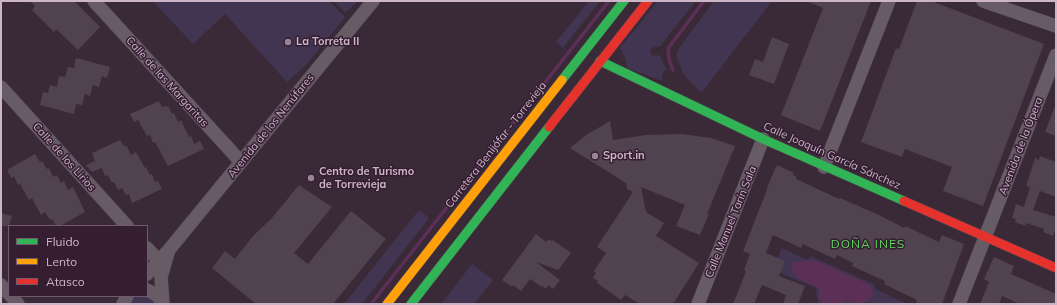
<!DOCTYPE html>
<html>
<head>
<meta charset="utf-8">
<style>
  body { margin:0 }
  #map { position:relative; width:1057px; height:305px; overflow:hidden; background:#3a2a38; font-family:Mulish,sans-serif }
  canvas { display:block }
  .frame { position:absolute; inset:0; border:2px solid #cbb5c7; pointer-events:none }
  .legend { position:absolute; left:8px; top:225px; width:140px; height:72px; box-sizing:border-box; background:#351d32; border:1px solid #715a6e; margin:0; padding:5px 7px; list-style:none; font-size:12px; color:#cbb5c7 }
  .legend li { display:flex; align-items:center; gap:8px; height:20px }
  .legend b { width:20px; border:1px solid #715a6e }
</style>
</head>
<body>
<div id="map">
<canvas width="1057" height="305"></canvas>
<div class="frame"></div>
<ul class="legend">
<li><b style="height:5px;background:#30b455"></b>Fluido</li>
<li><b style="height:5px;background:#ff9f0a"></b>Lento</li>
<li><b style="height:5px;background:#e5322d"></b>Atasco</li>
</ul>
</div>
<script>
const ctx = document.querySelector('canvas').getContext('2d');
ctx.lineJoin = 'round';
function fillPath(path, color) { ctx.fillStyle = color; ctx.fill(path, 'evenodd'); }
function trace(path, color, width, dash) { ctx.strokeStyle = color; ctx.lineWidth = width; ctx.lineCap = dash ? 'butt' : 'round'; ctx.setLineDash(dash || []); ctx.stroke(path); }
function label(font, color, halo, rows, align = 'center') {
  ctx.font = font + ' Mulish,sans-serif'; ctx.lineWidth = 3; ctx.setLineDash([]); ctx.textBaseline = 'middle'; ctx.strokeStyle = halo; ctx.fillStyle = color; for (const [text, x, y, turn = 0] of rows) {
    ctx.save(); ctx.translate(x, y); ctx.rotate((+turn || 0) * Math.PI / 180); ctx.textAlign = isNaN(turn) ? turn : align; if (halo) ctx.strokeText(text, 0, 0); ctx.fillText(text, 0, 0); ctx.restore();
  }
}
const green = new Path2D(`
  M153 1H329L345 17 307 64 287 82 225 14 193 44Z
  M334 1H354L356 3 345 13Z
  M589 1H600L563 48 556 42Z
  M658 1H696L660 46 658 47 654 46 650 50 652 56 659 55 667 70 663 71 662 81 627 68 626 60 620 48Z
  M714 1H772L702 92C693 85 686 79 681 70L682 68C677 61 674 55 680 47Z
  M419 210 429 218 362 304H344Z
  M782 248 808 260 810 256 875 285 874 288 907 304H872L868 302 867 304H818L816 288 773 270Z
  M472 264 493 280 474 304H441Z
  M135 296H147L158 304H127L130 299Z`);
const water = new Path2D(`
  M814 260 868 284 871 287 874 293 871 299 859 304 854 303 846 300 842 304H822L819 297V288C808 283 794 279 791 267L794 262Z`);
const stream = new Path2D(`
  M673 70C670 62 667 56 669 47L704 1
  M371 304 609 1`);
const building = new Path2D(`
  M30 1H74L100 27 78 50 56 29 54 32 32 10 35 6Z
  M806 1H871L820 131 781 115 823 8Z
  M917 1H931L1044 44 983 206 943 191 952 167 905 149 902 157 861 142 896 48 899 49Z
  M772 37 789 44 774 84 749 75 755 59 763 62Z
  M76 58 110 67 107 78 102 76 99 87 93 85 90 96 85 94 82 105 76 104 74 114 40 105 43 92 48 93 50 85 57 87 59 76 65 77 68 67 74 68Z
  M159 101 162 107 165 106 166 107 168 106 172 114 174 113 178 122 181 120 189 137 191 136 194 144 200 141 204 149 168 166 155 142 153 143 150 135 147 136 138 120 134 122 130 114Z
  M1055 106H1056V136L1045 132Z
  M610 121 613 140 646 135 682 134 711 138 735 146 707 214H709L700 235 676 226 685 205 641 187 646 212 664 223 656 236 699 263 673 304H640L625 295 621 300 597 283 598 281 593 278 596 273 594 271 606 253 597 247 633 192 627 189 626 183 570 148 586 135Z
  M120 140 123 145H124L125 147 127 146 131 155 136 152 145 168 146 167 150 175 152 174 155 182 158 181 162 189 132 203 129 194 126 195 122 188 118 190 114 182 112 183 108 175 105 176 102 168 92 172 86 165 95 161 92 153Z
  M35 154 40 162 42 161 47 169 49 168 53 177 57 175 61 183 64 181 68 190 73 187 85 212 60 226H56L52 219 50 220 45 212 41 215 32 198 29 200 20 184 18 185 14 176 11 178 7 170Z
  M1040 156 1056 162V197L1040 191 1033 210 1056 217V232H1054L1053 236 1043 232 1044 229 1026 223 1025 226 1015 222 1016 219 1012 218 1016 204 1024 207 1030 187 1026 186 1035 158 1039 160Z
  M777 165 794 173 793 175 797 177 796 179 839 199 840 198 879 215 904 228 905 226 939 242 942 235 964 244 942 304H916L917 300 884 284 885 281 852 266 853 263 837 255 835 259 803 244 801 248 773 235 766 253 785 261 779 276 805 286 798 304H783L786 295 762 285 754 304H733L746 271 744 270 750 254 743 251 768 187H767Z
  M299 185 332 207 294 253 308 264 351 211 386 239 333 304H256L212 268 225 251 235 259 253 236 271 219Z
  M1 213 12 216 9 226H1Z
  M536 234 546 242 549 239 552 241 553 240 571 253 558 270 536 262 560 280 553 289 548 285 546 289 543 286 542 287 530 279 521 291 513 285 512 287 502 280Z
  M994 257 1014 266 1011 274 1056 294V304H1020L1002 296 999 304H980L989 282 984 279Z`);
const street = new Path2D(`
  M94 1 241 162
  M983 1 1056 26
  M1 87 127 226
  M824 167 889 1
  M147 248 159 261
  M147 274 168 251 373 1
  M1 285 9 294
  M147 290 157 295 163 304
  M11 296 18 304
  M123 304 127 296
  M163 304 161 277 168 253
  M698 304 763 139
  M959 304 1056 55`);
const fast = new Path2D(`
  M600 61 763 139 904 201
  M562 80 624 1
  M411 304 549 127`);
const slow = new Path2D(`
  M387 304 562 80`);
const jam = new Path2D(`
  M549 127 648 1
  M904 201 1056 268`);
const markers = [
  [288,42,4,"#988495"],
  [595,156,4,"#988495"],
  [311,178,4,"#988495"]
];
const poiNames = [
  ["La Torreta II",296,42],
  ["Sport.in",603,156],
  ["Centro de Turismo",319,172],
  ["de Torrevieja",319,185]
];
const streetNames = [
  ["Calle de las Margaritas",167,82,48],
  ["Avenida de los Nenúfares",271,126,-51],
  ["Carretera Benijófar - Torrevieja",496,145,-52],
  ["Avenida de la Ópera",1021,146,-69],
  ["Calle Joaquín García Sánchez",832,156,24],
  ["Calle de los Lirios",64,157,48],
  ["Calle Manuel Tarín Sala",731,222,-68]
];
const neighbourhoodNames = [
  ["DOÑA INES",868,244]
];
fillPath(green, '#423551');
fillPath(water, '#5c2f56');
trace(stream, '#5c2f56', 3.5);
fillPath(building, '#50424e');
trace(street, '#524751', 14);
trace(fast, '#524751', 10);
trace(slow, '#524751', 10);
trace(jam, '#524751', 10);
trace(street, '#675b66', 13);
trace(fast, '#30b455', 9);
trace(slow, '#ff9f0a', 9);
trace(jam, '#e5322d', 9);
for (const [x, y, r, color] of markers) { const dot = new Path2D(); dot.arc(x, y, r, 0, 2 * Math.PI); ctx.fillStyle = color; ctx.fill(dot); trace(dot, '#351d32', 1.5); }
label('bold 11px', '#cbb5c7', '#351d32', poiNames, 'left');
label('11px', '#cbb5c7', '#351d32', streetNames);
ctx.letterSpacing = '1px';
label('12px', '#62d961', '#351d32', neighbourhoodNames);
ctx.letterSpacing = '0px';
</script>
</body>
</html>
